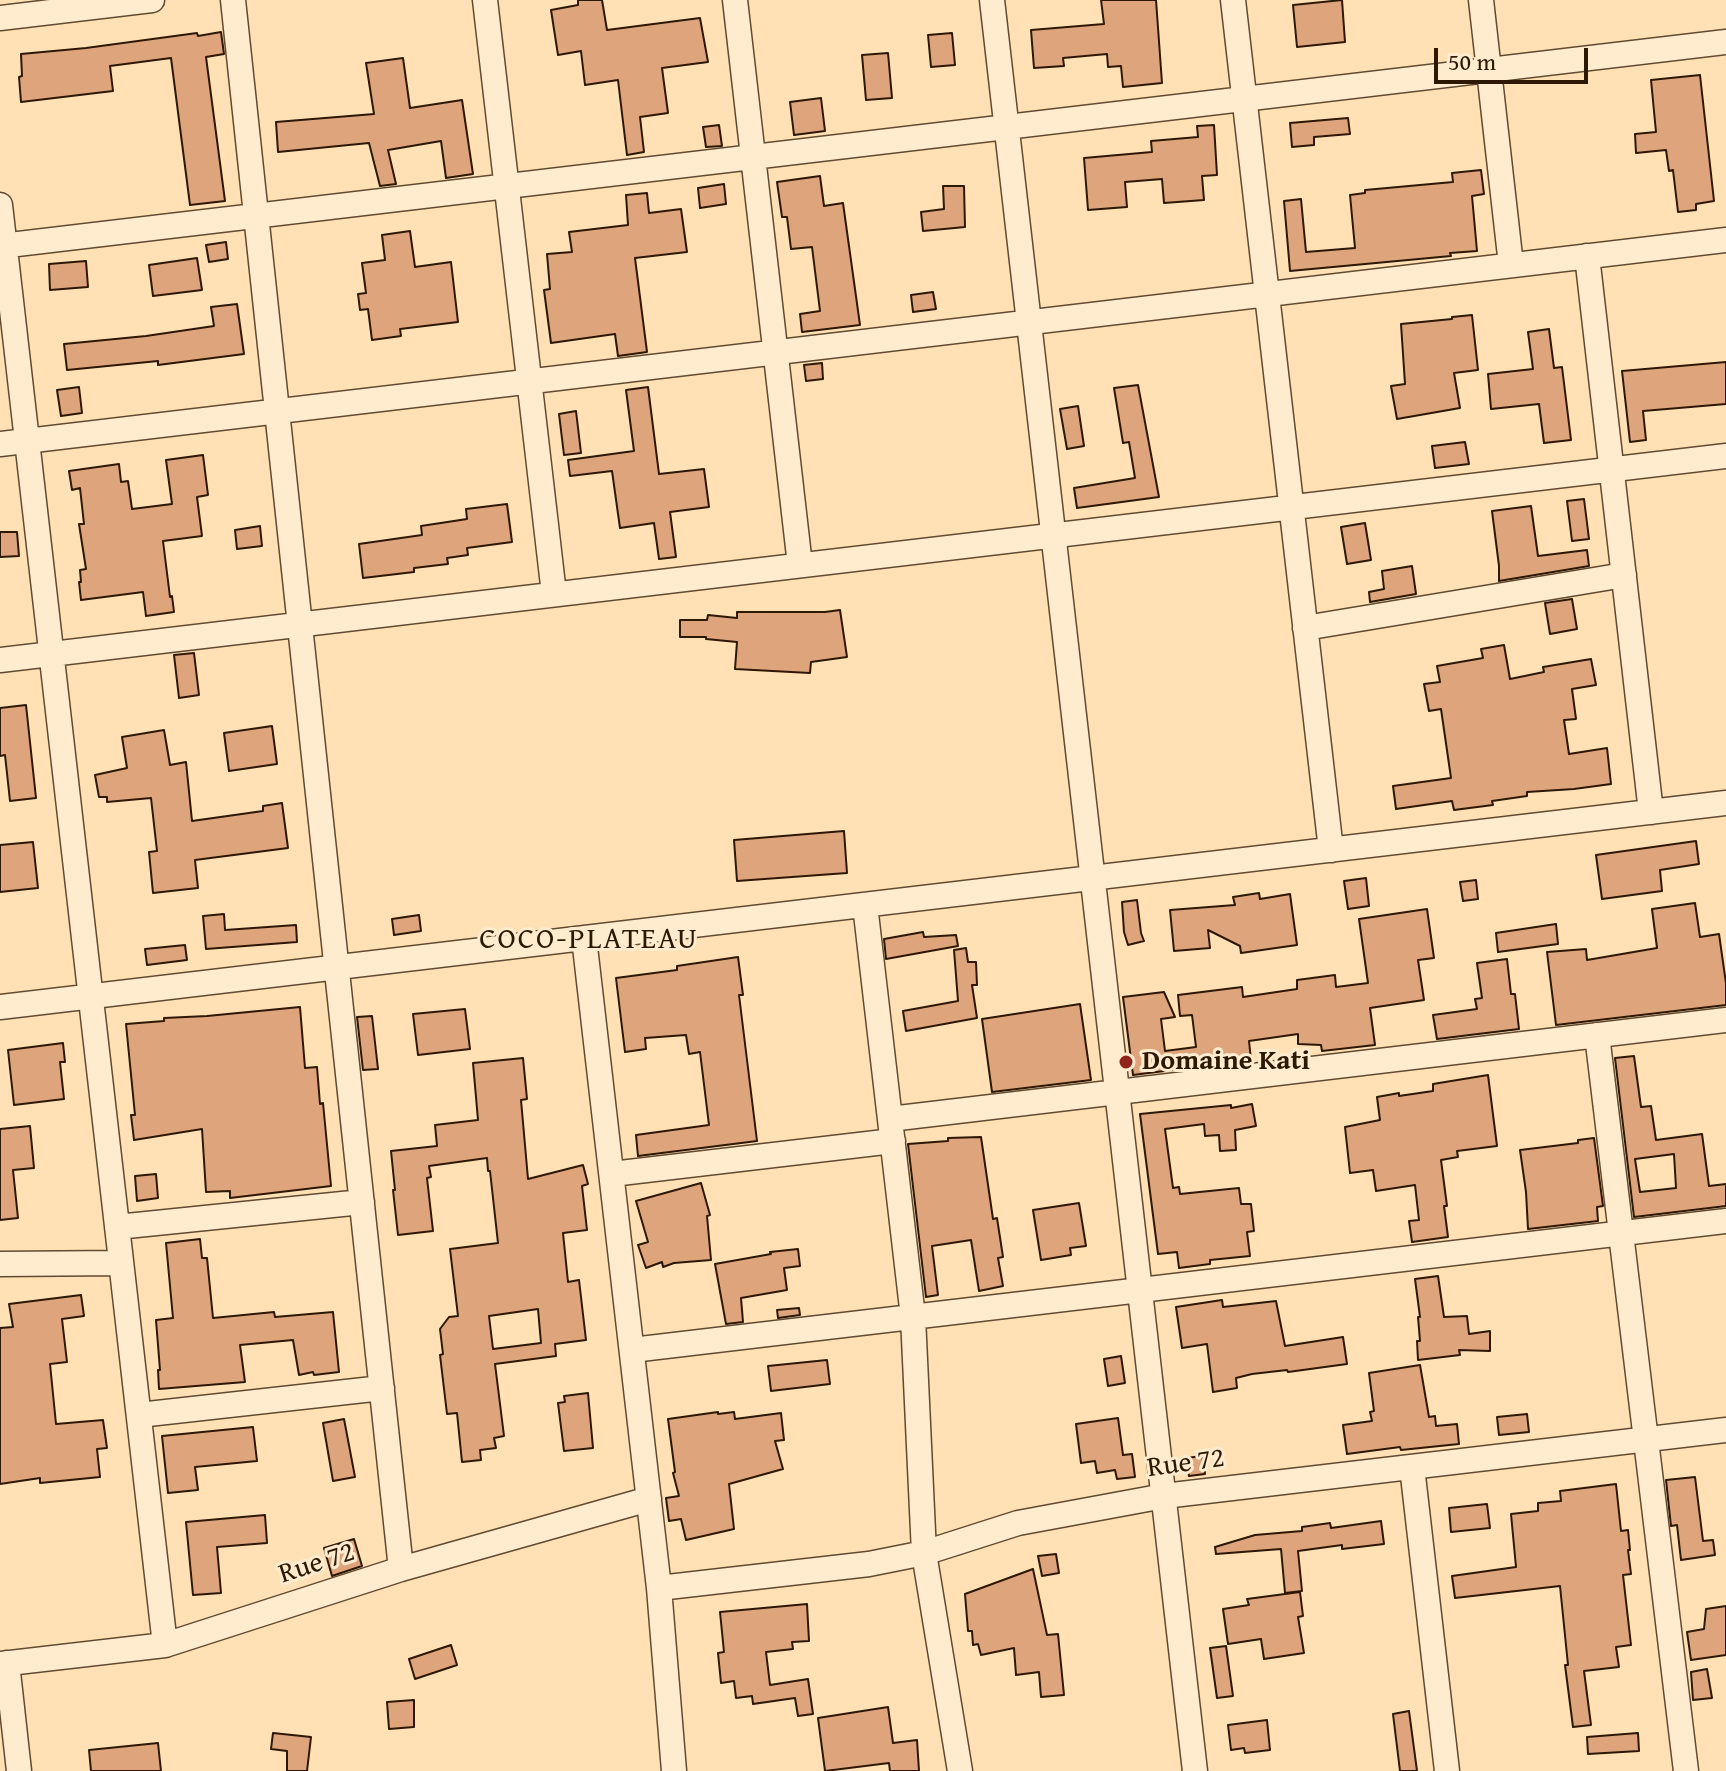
<!DOCTYPE html>
<html>
<head>
<meta charset="utf-8">
<style>
  body { margin:0 }
  #map { position:relative; width:1726px; height:1771px; overflow:hidden; background:#ffe1b5; font-family:"Gentium Book Plus",serif }
  canvas { display:block }
  .scale { position:absolute; left:1434px; top:48px; width:154px; height:36px; box-sizing:border-box; border:4px solid #2e1803; border-top:0; padding-left:10px; font-size:24px; line-height:28px; white-space:nowrap; color:#2e1803; -webkit-text-stroke:6px #ffeccf; paint-order:stroke }
</style>
</head>
<body>
<div id="map">
<canvas width="1726" height="1771"></canvas>
<div class="scale">50 m</div>
</div>
<script>
const ctx = document.querySelector('canvas').getContext('2d');
ctx.lineJoin = 'round';
function fillPath(path, color) { ctx.fillStyle = color; ctx.fill(path, 'evenodd'); }
function trace(path, color, width, dash) { ctx.strokeStyle = color; ctx.lineWidth = width; ctx.lineCap = dash ? 'butt' : 'round'; ctx.setLineDash(dash || []); ctx.stroke(path); }
function label(font, color, halo, rows, align = 'center') {
  ctx.font = font + ' "Gentium Book Plus",serif'; ctx.lineWidth = 6; ctx.setLineDash([]); ctx.textBaseline = 'middle'; ctx.strokeStyle = halo; ctx.fillStyle = color; for (const [text, x, y, turn = 0] of rows) {
    ctx.save(); ctx.translate(x, y); ctx.rotate((+turn || 0) * Math.PI / 180); ctx.textAlign = isNaN(turn) ? turn : align; if (halo) ctx.strokeText(text, 0, 0); ctx.fillText(text, 0, 0); ctx.restore();
  }
}
const building = new Path2D(`
  M578 0H602L607 30 700 18 708 62 662 68 668 113 640 117 644 152 627 155 618 80 585 85 581 51 558 55 551 10 578 5Z
  M1101 0H1156L1162 83 1123 87 1121 66 1108 67 1107 54 1063 58 1064 66 1034 68 1031 30 1104 24Z
  M1342 0 1345 42 1297 47 1293 5Z
  M221 32 224 54 206 57 225 201 190 205 171 58 110 66 113 91 21 102 19 77 22 76 21 54 86 48 197 33 198 36Z
  M952 33 955 65 931 67 928 35Z
  M888 53 892 98 866 100 862 55Z
  M403 58 410 108 462 100 473 174 446 178 441 141 388 150 396 184 380 186 369 143 278 152 276 122 374 114 366 63Z
  M1700 75 1714 201 1696 204V210L1678 212 1673 170 1669 171 1666 150 1636 153 1635 134 1656 132 1651 80Z
  M821 98 825 131 794 135 790 102Z
  M1348 118 1350 134 1314 137V145L1292 147 1290 123Z
  M719 125 722 146 706 147 703 127Z
  M1214 125 1217 175 1202 176 1204 200 1164 203 1162 179 1125 182 1127 207 1088 210 1084 158 1152 152 1151 141 1198 137 1197 126Z
  M1481 170 1484 194 1472 196 1477 251 1450 253 1451 256 1290 271 1284 201 1301 199 1306 252 1355 248 1350 195 1365 193V190L1453 182 1452 173Z
  M820 176 824 206 843 203 860 325 802 332 800 314 820 311 812 247 791 249 787 217H782L777 182Z
  M724 184 726 204 700 208 698 188Z
  M943 186H964L965 227 923 231 921 212 944 209Z
  M647 193 649 213 681 209 687 252 635 258 647 352 618 356 615 334 551 343 544 290 550 289 547 254 572 252 569 232 628 225 626 195Z
  M410 231 415 267 451 262 458 322 400 329 401 336 372 340 368 309 360 310 358 294 366 293 362 263 385 260 382 235Z
  M226 242 228 259 209 262 206 245Z
  M197 258 202 290 153 296 149 265Z
  M86 261 88 287 50 290 49 264Z
  M933 292 936 309 913 312 911 295Z
  M237 304 244 354 158 365V361L67 370 64 344 146 336 214 326 211 307Z
  M1472 315 1478 370 1454 373 1460 408 1397 419 1391 386 1405 384 1401 324 1452 319V317Z
  M1549 329 1554 368 1562 367 1571 440 1544 443 1539 404 1491 409 1488 374 1533 369 1528 332Z
  M1726 362V404L1643 411 1646 440 1630 442 1622 371Z
  M822 363 823 379 806 381 804 365Z
  M1138 385 1159 497 1077 508 1074 488 1135 478 1129 442 1123 443 1114 388Z
  M79 387 82 413 61 416 57 390Z
  M648 387 659 474 704 469 709 507 670 512 676 557 659 559 654 523 620 528 612 471 570 476 568 460 634 451 626 390Z
  M1078 406 1084 446 1067 449 1060 409Z
  M576 411 581 453 564 455 559 414Z
  M1465 442 1469 464 1435 468 1432 446Z
  M203 455 208 495 197 497 202 536 163 541 170 597 172 596 174 612 146 616 143 592 81 600 79 582H81L80 570 86 569 79 524H84L80 488 72 490 69 471 119 464 121 482 128 481 132 509 172 504 166 460Z
  M1584 499 1589 539 1572 541 1567 501Z
  M507 504 512 542 467 548 468 555 447 558 448 564 414 568V572L363 578 359 544 422 535 421 526 467 519 466 509Z
  M1531 506 1538 556 1587 550 1589 566 1499 581V566L1492 511Z
  M1365 523 1371 560 1347 564 1341 527Z
  M260 526 262 546 237 549 235 530Z
  M0 532H17L19 556 0 557Z
  M1412 566 1416 594 1370 602 1369 592 1384 589 1382 571Z
  M1572 599 1577 629 1550 634 1545 603Z
  M840 610 847 657 811 662 810 673 735 669 737 642 706 639V637H680V620H707L708 615 737 618V612H825Z
  M1504 645 1510 679 1544 672 1543 667 1591 659 1596 685 1572 689 1576 719 1564 720 1569 754 1607 748 1611 784 1574 789 1527 792V796L1492 801 1493 805 1454 810 1452 801 1396 809 1393 786 1451 778 1441 709 1429 711 1424 684 1440 682 1437 666 1483 658 1481 649Z
  M194 653 199 695 179 698 174 655Z
  M26 705 36 798 10 801 5 755 0 756V708Z
  M272 726 277 764 229 771 224 733Z
  M164 730 170 765 186 762 192 821 263 811V806L282 803 288 848 195 860 198 888 153 893 149 852 157 851 151 798 107 802V797H99L95 775 127 768 122 737Z
  M844 831 847 873 737 881 734 840Z
  M1696 841 1699 864 1660 870 1662 891 1602 899 1596 855Z
  M33 842 38 888 0 892V845Z
  M1366 878 1369 906 1348 909 1344 881Z
  M1476 880 1478 899 1463 901 1460 882Z
  M1259 893 1260 899 1290 894 1297 945 1241 953 1240 946 1208 930 1210 948 1174 951 1170 910 1235 905 1233 897Z
  M1137 900 1141 933 1144 941 1128 945 1124 932 1122 902Z
  M1695 903 1700 937 1719 934 1726 983V1005L1556 1025 1547 952 1586 949 1587 960 1657 948 1652 909Z
  M1427 909 1434 958 1418 960 1424 1000 1370 1008 1375 1045 1322 1051 1321 1045 1298 1044V1034L1249 1041 1251 1060 1133 1075 1123 997 1164 992 1175 1017 1161 1019 1165 1051 1196 1047 1192 1015 1180 1016 1178 995 1242 987 1243 997 1297 989V980L1335 975 1336 987 1368 983 1359 919Z
  M224 914 225 930 296 925 297 942 206 949 203 916Z
  M419 915 421 931 394 935 392 919Z
  M1556 924 1558 944 1498 952 1496 933Z
  M923 932 924 937 956 935 958 946 886 959 884 939Z
  M185 945 187 960 147 965 145 949Z
  M966 948 968 962H976L977 985H972L977 1018 906 1031 903 1011 958 1001 954 950Z
  M738 957 743 995H739L757 1141 638 1156 636 1135 709 1125 700 1052 689 1054 686 1035 645 1038 646 1049 625 1052 616 978 677 970V966Z
  M1507 959 1511 994H1515L1519 1029 1437 1039 1433 1015 1477 1009 1475 999 1482 998 1477 963Z
  M1080 1004 1091 1080 992 1092 982 1019Z
  M300 1007 305 1068 317 1067 320 1104 323 1103 331 1186 230 1198V1191L206 1192 202 1129 134 1140 131 1115H135L126 1024 164 1021V1018L207 1016Z
  M465 1009 470 1049 418 1055 413 1014Z
  M372 1016 378 1069 363 1070 357 1017Z
  M63 1043 65 1062H60L64 1099 14 1105 8 1050Z
  M1634 1056 1641 1107 1651 1106 1656 1140 1702 1134 1709 1186 1726 1184V1206L1634 1217 1615 1058ZM1674 1154 1676 1188 1640 1192 1635 1159Z
  M523 1058 527 1099 521 1100 528 1179 583 1165 588 1184 582 1186 587 1230 563 1233 568 1282 579 1280 586 1340 555 1344 556 1356 495 1364 504 1436 494 1438 496 1448 480 1450 481 1460 462 1462 457 1413 447 1414 440 1355 443 1354 440 1329 449 1317 458 1316 450 1249 498 1243 490 1171H488L487 1158 429 1166 431 1177 427 1178 433 1231 398 1235 393 1190H395L391 1151 437 1146 435 1125 478 1120 473 1063ZM538 1309 541 1343 493 1349 489 1316Z
  M1488 1075 1497 1146 1457 1151 1458 1157 1441 1160 1447 1206H1444L1448 1237 1412 1242 1409 1221 1419 1220 1415 1185 1376 1191 1373 1170 1350 1173 1345 1127 1380 1120 1377 1097 1399 1093V1096L1433 1091V1084Z
  M1252 1104 1256 1126 1235 1130 1236 1150 1220 1151 1219 1135 1205 1136 1204 1124 1165 1129 1173 1188 1179 1187 1180 1194 1239 1188 1241 1204H1251L1254 1231 1247 1232 1250 1256 1210 1260V1264L1179 1268 1177 1252 1158 1254 1140 1114 1231 1105V1108Z
  M30 1126 34 1168 13 1170 18 1218 0 1220V1129Z
  M981 1137 993 1219 997 1218 1003 1257 998 1258 1003 1286 979 1291 971 1240 932 1246 938 1295 926 1297 908 1144 948 1141V1138Z
  M1594 1138 1603 1206 1597 1207 1598 1221 1528 1229 1526 1192 1520 1150 1578 1143V1140Z
  M156 1174 158 1198 137 1201 135 1176Z
  M701 1183 710 1215 707 1216 711 1260 674 1263 663 1267 662 1262 646 1268 638 1245 648 1242 636 1201Z
  M1079 1203 1086 1246 1070 1248 1071 1255 1041 1260 1033 1210Z
  M200 1239 202 1258H207L213 1318 274 1312 275 1317 333 1312 339 1372 314 1375 313 1372 299 1375 293 1340 240 1345 245 1382 159 1389 158 1370H160L156 1320 173 1318 166 1243Z
  M798 1249 800 1266 784 1268 787 1290 741 1298 743 1322 726 1324 715 1264 771 1254 770 1252Z
  M1438 1276 1444 1317 1467 1316 1469 1334 1490 1331V1351L1459 1350 1460 1355 1418 1360 1417 1341H1420L1418 1317H1420L1415 1279Z
  M81 1295 84 1316 62 1319 67 1362 50 1364 56 1424 103 1420 107 1448 97 1449 100 1477 40 1483V1478L0 1484V1328L13 1327 9 1304Z
  M1222 1300 1223 1307 1276 1301 1285 1346 1343 1337 1347 1364 1288 1372 1287 1370 1252 1374 1236 1378 1237 1388 1213 1392 1207 1344 1182 1348 1176 1307Z
  M799 1308 800 1315 778 1318 777 1310Z
  M1121 1356 1125 1383 1108 1386 1104 1359Z
  M827 1360 830 1384 771 1391 768 1366Z
  M1420 1365 1429 1417 1435 1416 1436 1426 1457 1424 1459 1444 1401 1450 1400 1447 1347 1454 1343 1425 1372 1421 1370 1412 1374 1411 1369 1373Z
  M588 1393 593 1448 564 1451 558 1403 565 1402 564 1396Z
  M718 1412V1414L734 1412 735 1419 781 1413 784 1440 775 1441 783 1469 729 1484 734 1529 686 1540 681 1519 669 1521 666 1498 679 1496 673 1473 675 1472 668 1419Z
  M1527 1414 1529 1432 1499 1435 1497 1417Z
  M1118 1418 1123 1455 1132 1454 1135 1477 1117 1479 1115 1470 1097 1473 1095 1461 1081 1463 1076 1424Z
  M344 1419 355 1477 333 1481 323 1423Z
  M253 1427 257 1461 195 1467 198 1490 168 1493 162 1436Z
  M1202 1456 1205 1474 1189 1476 1186 1458Z
  M1695 1477 1703 1541 1713 1540 1715 1555 1681 1560 1677 1525 1671 1526 1666 1480Z
  M1616 1484 1621 1531 1628 1530 1630 1550H1628L1631 1574 1623 1575 1631 1645 1616 1647 1619 1667 1584 1671 1591 1725 1573 1727 1565 1665H1568L1560 1586 1455 1598 1452 1576 1516 1567 1511 1514 1538 1511V1503L1561 1501 1560 1491Z
  M1487 1504 1490 1528 1451 1532 1449 1508Z
  M265 1515 267 1543 217 1547 221 1593 193 1595 186 1522Z
  M1381 1521 1384 1544 1342 1549V1545L1298 1551 1302 1591 1285 1593 1281 1549 1216 1554 1215 1547 1255 1535 1302 1531V1527L1330 1523 1331 1528Z
  M354 1539 362 1566 332 1576 324 1548Z
  M1056 1554 1059 1573 1042 1576 1038 1556Z
  M1033 1569 1047 1635 1058 1634 1064 1695 1041 1697 1039 1672 1016 1675 1014 1648 981 1655 978 1644 973 1645 972 1631H968L965 1594Z
  M1300 1592 1303 1616 1298 1617 1304 1653 1264 1659 1261 1639 1228 1644 1223 1609 1249 1605 1247 1599Z
  M807 1604 809 1641 792 1642 793 1649 766 1652 770 1685 808 1679 813 1714 798 1716 795 1698 753 1704 752 1696 736 1698 734 1681 721 1683 718 1653 724 1652 720 1612Z
  M1726 1606V1655L1691 1660 1687 1632 1704 1629 1706 1609Z
  M451 1645 457 1665 415 1679 409 1659Z
  M1226 1646 1233 1696 1217 1698 1210 1648Z
  M1707 1669 1712 1698 1693 1700 1691 1672Z
  M414 1700V1727L389 1729 387 1702Z
  M888 1707 893 1743 917 1740 919 1771H890L889 1763 825 1771 818 1718Z
  M1409 1711 1417 1771H1400L1393 1714Z
  M1267 1720 1270 1750 1245 1753 1244 1748 1231 1750 1228 1725Z
  M273 1733 311 1737 307 1771H287V1751L271 1749Z
  M1638 1733 1639 1751 1588 1754 1587 1737Z
  M158 1743 161 1771H91L89 1750Z`);
const minor = new Path2D(`
  M233 0 401 1569
  M485 0 554 594
  M735 0 800 565
  M992 0 1195 1771
  M1233 0 1331 850
  M1481 0 1511 265
  M0 18 152 0
  M0 205 165 1645
  M0 246 1726 42
  M1587 256 1651 812
  M0 444 1726 240
  M1305 628 1624 575
  M0 660 1726 456
  M865 905 913 1317 924 1553 960 1771
  M584 938 659 1588 674 1771
  M0 1007 1726 803
  M1597 1035 1686 1771
  M890 1119 1726 1020
  M612 1174 893 1141
  M117 1227 362 1202
  M0 1264 121 1263
  M632 1350 1726 1221
  M139 1415 382 1388
  M1412 1467 1447 1771
  M659 1588 869 1564 924 1553 1018 1523 1164 1496 1726 1430
  M7 1663 19 1771
  M0 1664 165 1645 401 1569 649 1499`);
const markers = [
  [1126,1062,8,"#8f2418"]
];
const poiNames = [
  ["Domaine Kati",1142,1062]
];
const streetNames = [
  ["Rue 72",1186,1464,-8],
  ["Rue 72",317,1564,-18]
];
const neighbourhoodNames = [
  ["COCO-PLATEAU",589,940]
];
fillPath(building, '#dea57d');
trace(building, '#2e1803', 2);
trace(minor, '#624a30', 27);
trace(minor, '#ffeccf', 24);
for (const [x, y, r, color] of markers) { const dot = new Path2D(); dot.arc(x, y, r, 0, 2 * Math.PI); ctx.fillStyle = color; ctx.fill(dot); trace(dot, '#ffeccf', 3); }
label('bold 28px', '#2e1803', '#ffeccf', poiNames, 'left');
label('28px', '#2e1803', '#ffeccf', streetNames);
ctx.letterSpacing = '2px';
label('30px', '#2e1803', '#ffeccf', neighbourhoodNames);
ctx.letterSpacing = '0px';
</script>
</body>
</html>
